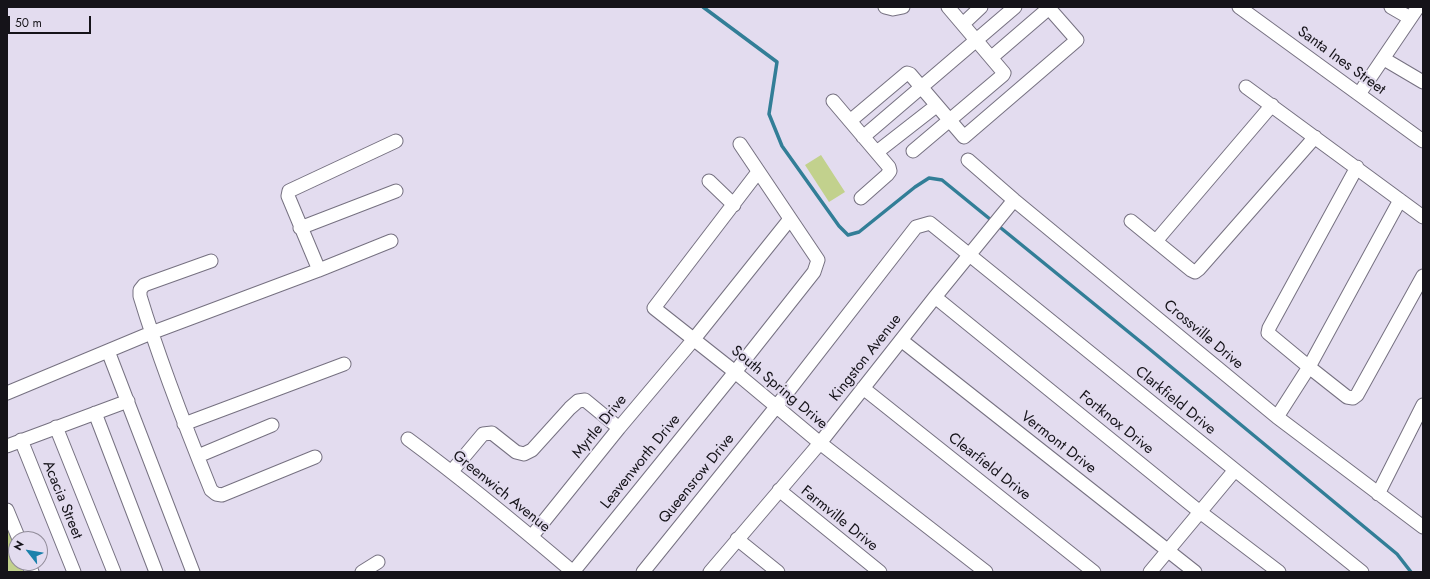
<!DOCTYPE html>
<html>
<head>
<meta charset="utf-8">
<style>
  body { margin:0 }
  #map { position:relative; width:1430px; height:579px; overflow:hidden; background:#e3dcef; font-family:Jost,sans-serif }
  canvas { display:block }
  .frame { position:absolute; inset:0; border:8px solid #151319; pointer-events:none }
  .north { position:absolute; left:8px; top:531px; width:40px; height:40px; box-sizing:border-box; background:#e3dcef; border:1px solid #918c99; border-radius:50%; rotate:301deg; font-size:11px; font-weight:700; line-height:16px; text-align:center; color:#151319 }
  .north::after { content:''; display:block; margin:auto; width:14px; height:18px; background:#1b81ab; clip-path:polygon(50% 0,100% 100%,50% 72%,0 100%) }
  .scale { position:absolute; left:8px; top:16px; width:83px; height:18px; box-sizing:border-box; border:2px solid #151319; border-top:0; padding-left:5px; font-size:12px; line-height:14px; white-space:nowrap; color:#151319; -webkit-text-stroke:3px #e3dcef; paint-order:stroke }
</style>
</head>
<body>
<div id="map">
<canvas width="1430" height="579"></canvas>
<div class="frame"></div>
<div class="north">N</div>
<div class="scale">50 m</div>
</div>
<script>
const ctx = document.querySelector('canvas').getContext('2d');
ctx.lineJoin = 'round';
function fillPath(path, color) { ctx.fillStyle = color; ctx.fill(path, 'evenodd'); }
function trace(path, color, width, dash) { ctx.strokeStyle = color; ctx.lineWidth = width; ctx.lineCap = dash ? 'butt' : 'round'; ctx.setLineDash(dash || []); ctx.stroke(path); }
function label(font, color, halo, rows, align = 'center') {
  ctx.font = font + ' Jost,sans-serif'; ctx.lineWidth = 4; ctx.setLineDash([]); ctx.textBaseline = 'middle'; ctx.strokeStyle = halo; ctx.fillStyle = color; for (const [text, x, y, turn = 0] of rows) {
    ctx.save(); ctx.translate(x, y); ctx.rotate((+turn || 0) * Math.PI / 180); ctx.textAlign = isNaN(turn) ? turn : align; if (halo) ctx.strokeText(text, 0, 0); ctx.fillText(text, 0, 0); ctx.restore();
  }
}
const green = new Path2D(`
  M821 155 845 192 829 202 805 165Z
  M7 527 16 551V563H20L24 572H7Z`);
const stream = new Path2D(`
  M703 7 777 62 769 114 782 146 839 226 848 235 859 232 915 187 929 178 942 180 1147 347 1397 554 1411 572`);
const street = new Path2D(`
  M885 7 893 9 903 7
  M1239 7 1423 141
  M1391 7 1410 18
  M963 24 981 7
  M992 57 1049 8
  M1384 59 1423 82
  M1246 87 1423 217
  M1359 94 1418 7
  M833 101 889 167 890 171 887 175 861 198
  M850 121 907 73 910 74 964 137 1077 40 1048 7
  M863 137 1015 7
  M913 151 1003 75 1004 73 948 7
  M877 152 936 106
  M968 160 1014 200 1277 417 1423 527
  M1357 167 1269 328 1268 333 1309 367 1347 397 1353 398 1357 395 1423 276
  M758 172 654 308 735 372 820 443 986 572
  M709 181 734 205
  M1131 221 1191 270 1195 272 1199 269 1315 137
  M300 228 396 191
  M1156 241 1272 105
  M211 261 144 285 140 290V296C160 362 185 426 211 490L216 494 222 495 315 457
  M319 270 288 196 289 191 396 141
  M935 297 1200 512 1279 572
  M901 340 1195 572
  M108 351 193 572
  M863 388 1094 572
  M7 393 151 333 319 270 391 241
  M95 413 156 572
  M1277 417 1309 367 1400 200
  M184 424 344 364
  M56 427 114 572
  M408 439C465 481 519 526 573 572
  M21 440 74 572
  M7 446 128 401
  M198 456 272 425
  M452 471 483 434 492 433 516 452 524 454 532 450 570 408 578 401 585 400 619 428
  M779 490 880 572
  M1378 494 1423 405
  M7 510 19 539
  M532 536 619 428 694 339 790 219
  M737 539 778 572
  M28 563 32 572
  M362 572 378 562
  M573 572 735 372 814 272 818 260 740 144
  M643 572 776 407 916 227 930 223 1235 470 1362 572
  M710 572 820 443 935 297 1014 200
  M1150 572 1235 470`);
const streetNames = [
  ["Santa Ines Street",1341,61,36],
  ["Crossville Drive",1203,335,40],
  ["Kingston Avenue",866,358,-52],
  ["South Spring Drive",779,388,40],
  ["Clarkfield Drive",1175,401,39],
  ["Fortknox Drive",1116,423,39],
  ["Myrtle Drive",600,427,-51],
  ["Vermont Drive",1058,443,38],
  ["Leavenworth Drive",641,462,-51],
  ["Clearfield Drive",989,467,38],
  ["Queensrow Drive",697,479,-51],
  ["Greenwich Avenue",501,492,39],
  ["Acacia Street",62,500,68],
  ["Farmville Drive",839,519,39]
];
fillPath(green, '#c2d18d');
trace(stream, '#327e97', 3.5);
trace(street, '#767181', 15);
trace(street, '#fff', 13);
label('15px', '#151319', '#e3dcef', streetNames);
</script>
</body>
</html>
